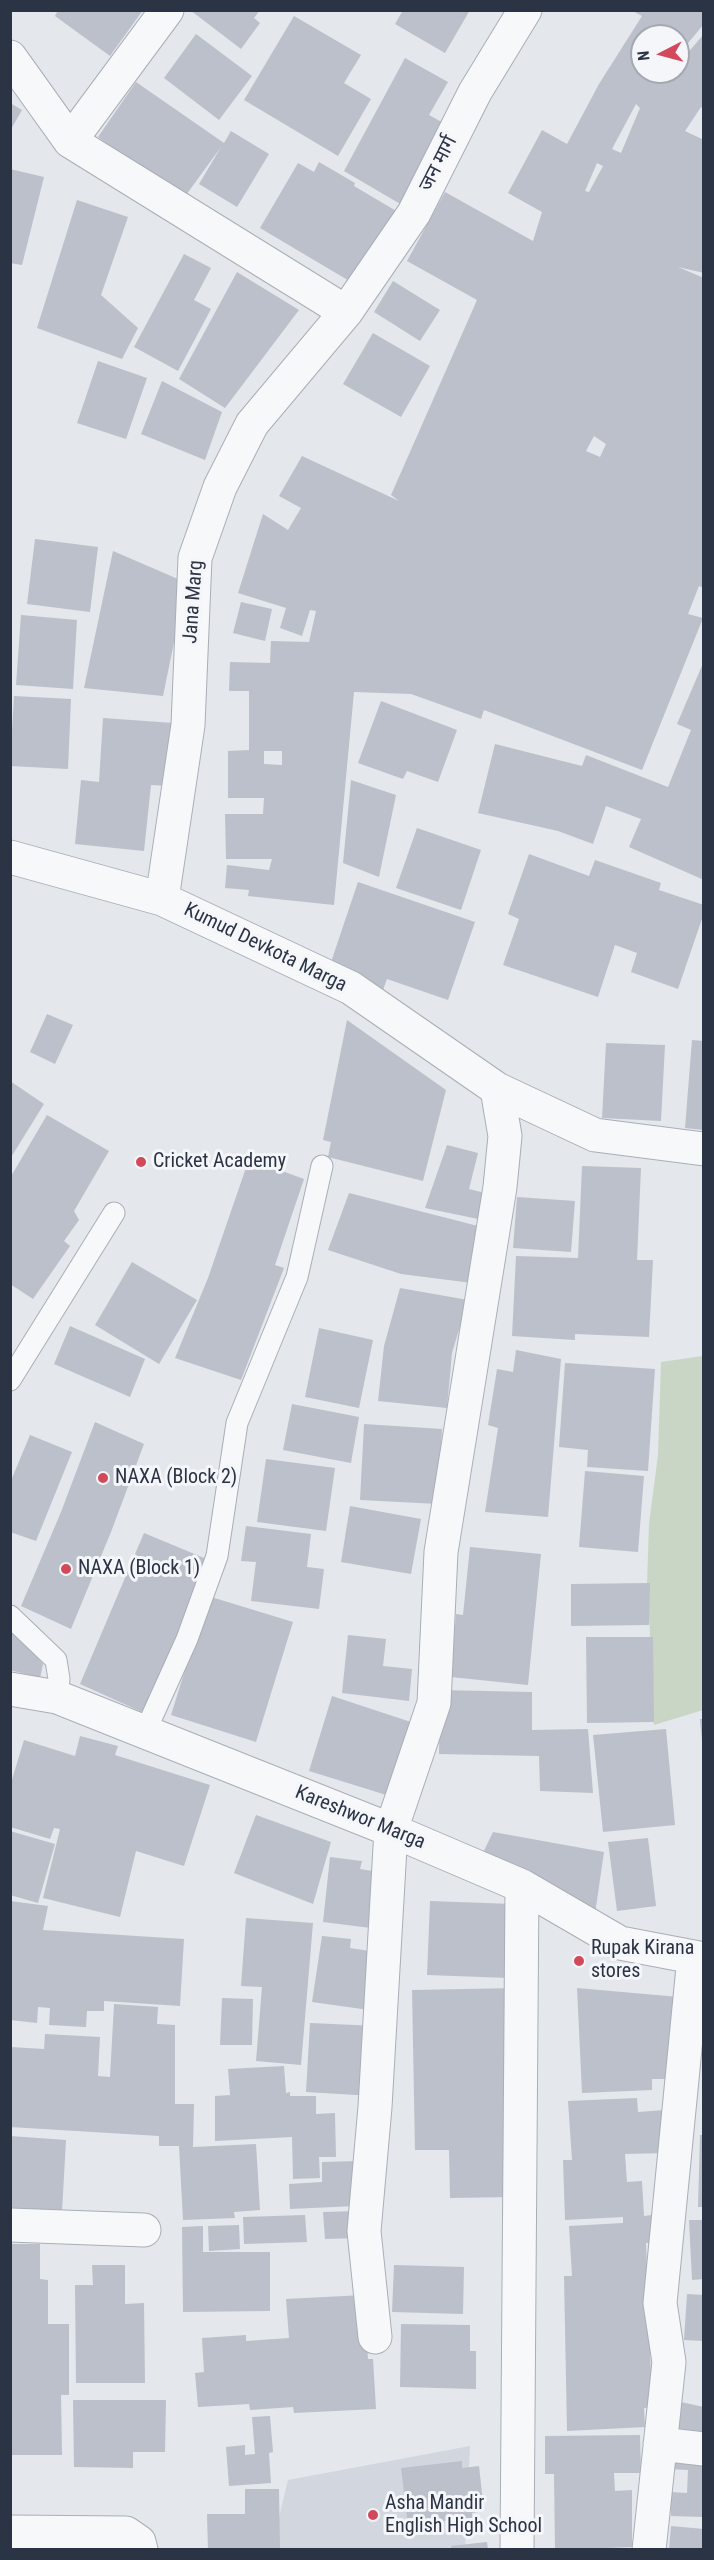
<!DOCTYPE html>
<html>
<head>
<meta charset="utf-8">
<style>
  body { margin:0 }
  #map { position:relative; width:714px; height:2560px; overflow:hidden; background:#e4e7ec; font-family:"Roboto Condensed",sans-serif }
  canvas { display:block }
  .frame { position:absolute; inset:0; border:12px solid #2b3445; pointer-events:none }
  .north { position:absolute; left:630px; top:24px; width:60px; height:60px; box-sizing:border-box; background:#f4f6f9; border:2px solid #a4a8b1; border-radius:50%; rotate:264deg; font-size:16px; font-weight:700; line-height:24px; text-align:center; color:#2b3445 }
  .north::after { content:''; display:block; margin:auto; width:21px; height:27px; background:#d1495b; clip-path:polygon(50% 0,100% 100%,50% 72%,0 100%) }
</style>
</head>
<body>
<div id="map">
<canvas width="714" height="2560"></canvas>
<div class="frame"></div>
<div class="north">N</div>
</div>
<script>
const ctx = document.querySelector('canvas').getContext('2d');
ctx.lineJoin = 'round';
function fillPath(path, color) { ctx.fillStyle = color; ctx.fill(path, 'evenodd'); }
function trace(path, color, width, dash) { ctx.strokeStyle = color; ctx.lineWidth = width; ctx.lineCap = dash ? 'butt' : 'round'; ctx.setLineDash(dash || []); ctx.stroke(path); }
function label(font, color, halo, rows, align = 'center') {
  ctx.font = font + ' "Roboto Condensed","Noto Sans Devanagari",sans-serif'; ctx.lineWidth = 6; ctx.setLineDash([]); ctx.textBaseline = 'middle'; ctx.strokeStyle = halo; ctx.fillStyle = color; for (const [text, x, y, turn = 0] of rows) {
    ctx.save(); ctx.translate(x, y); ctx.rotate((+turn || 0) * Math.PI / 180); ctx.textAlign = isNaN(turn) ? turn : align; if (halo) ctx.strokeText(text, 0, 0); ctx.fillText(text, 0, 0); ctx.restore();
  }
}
const built = new Path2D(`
  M470 2446 465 2549 271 2550 288 2480Z`);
const green = new Path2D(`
  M703 1356V1710L654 1725 648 1682 650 1634 647 1584 649 1524 658 1455 661 1362Z`);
const building = new Path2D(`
  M58 10H143L110 56 55 16Z
  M190 10H260L254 18 260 23 241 49Z
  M403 10H470L445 53 395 24Z
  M631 10H704V24L678 55V36H642V72H663L658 80 665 83 673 72H678V64L704 34V109L701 107 685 131 704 140V273L678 267 704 278V588L699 586 688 614 703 618 642 770 484 710 481 719 411 694 354 692 334 905 248 896 249 890 225 888 227 865 269 870 272 859H226L225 814H263L264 798H228V751L249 750V691H229L230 662 270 663 271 641 309 642 316 611 310 610 302 636 280 628 286 608 238 593 263 514 288 530 301 508 279 496 302 456 399 501 391 495 477 300 407 261 445 192 533 241 542 212 508 193 542 130 567 144 599 84 642 16ZM636 104 640 108 621 153 612 149ZM597 163 603 166 589 192 585 191ZM594 436 606 444 600 457 586 451ZM264 751H282V765L264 764Z
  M294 16 361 55 344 83 371 99 338 156 244 100Z
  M196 34 252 76 219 120 164 78Z
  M405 58 448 82 429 115 447 125 402 205 344 171Z
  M136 82 224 143 231 131 269 154 237 207 199 184 221 147 181 202 141 168 98 137Z
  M10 103 22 110 10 131Z
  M319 162 355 183 354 186 403 215 351 282 260 228 298 163 314 172Z
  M10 169 44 177 22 265 10 263Z
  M77 200 128 217 101 295 138 328 122 359 37 328Z
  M184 254 211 268 194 300 211 309 178 371 134 347Z
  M237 272 299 310 225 408 179 379Z
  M393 281 440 310 420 341 374 312Z
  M373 333 430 366 401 417 343 384Z
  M98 361 147 378 126 439 77 423Z
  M162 381 222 412 205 460 141 434Z
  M35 539 98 547 90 612 27 604Z
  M113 551 178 579 179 618 163 696 84 688Z
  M241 602 272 609 265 641 233 633Z
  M21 615 77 620 73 689 16 685Z
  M704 661V880L629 847 641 819 606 806 593 844 558 831 478 813 495 744 582 766 586 755 668 787 691 730 677 724Z
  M14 696 71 699 68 769 10 766Z
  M381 701 457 730 438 782 407 771 403 779 358 763Z
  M103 718 173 723 169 786 151 785 144 851 75 844 81 780 99 782Z
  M351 780 396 795 379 877 343 863Z
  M417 828 481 850 461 910 396 888Z
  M529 854 589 876 595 860 661 883 659 890 704 905V913L678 989 631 972 637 953 615 945 598 997 503 965 519 919 508 914Z
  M358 882 475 922 448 1000 387 979 383 990 328 971Z
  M47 1014 73 1025 55 1064 30 1052Z
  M347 1020 446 1090 423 1181 328 1157 331 1142 323 1140Z
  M692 1040 704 1041V1130L685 1128Z
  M606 1043 665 1045 661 1121 602 1118Z
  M10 1081 44 1104 10 1159Z
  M47 1115 109 1151 74 1211 79 1220 64 1241 70 1246 33 1299 10 1284V1178Z
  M447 1145 478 1153 469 1189 489 1194 483 1220 425 1208Z
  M249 1159 304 1179 275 1265 284 1268 241 1380 175 1358 208 1278Z
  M582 1166 641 1168 637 1260H653L649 1337 575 1334V1340L512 1336 516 1256 578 1258Z
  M349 1193 478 1226 472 1283 401 1274 328 1250Z
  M517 1197 575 1201 571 1252 513 1248Z
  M132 1262 197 1300 159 1364 95 1325Z
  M400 1288 468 1300 452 1353 447 1408 378 1401 384 1346Z
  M70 1326 145 1359 130 1397 54 1364Z
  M319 1328 373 1340 359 1408 305 1397Z
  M516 1350 561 1359 548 1517 485 1512 498 1428 488 1425 497 1369 513 1372Z
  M565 1363 655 1369 648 1471 587 1467 588 1450 559 1447Z
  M292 1404 359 1417 351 1463 283 1450Z
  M95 1422 144 1444 111 1532 71 1629 21 1606 61 1512Z
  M364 1424 442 1429 438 1504 360 1500Z
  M30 1435 72 1452 36 1541 10 1532V1483Z
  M266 1459 335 1468 326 1531 257 1522Z
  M585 1471 644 1476 638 1552 579 1547Z
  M350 1506 421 1519 411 1574 341 1562Z
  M246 1526 311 1534 307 1567 324 1569 319 1609 251 1601 256 1562 241 1561Z
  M144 1533 209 1560 144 1713 80 1684Z
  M470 1547 541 1554 528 1685 451 1677 456 1614 463 1615Z
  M650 1583 649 1625 571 1626V1584Z
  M208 1596 293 1622 256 1742 171 1715Z
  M10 1626 43 1664 40 1678 10 1670Z
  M348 1635 386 1639 383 1666 412 1669 409 1701 342 1693Z
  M586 1637H653L654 1722 587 1723Z
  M440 1690 532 1692V1730L588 1729 593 1793 540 1791 539 1756 439 1754Z
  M332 1696 420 1725 396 1798 309 1771Z
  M700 1719H704V1741H702Z
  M666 1729 675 1825 603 1832 593 1735Z
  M80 1736 118 1746 115 1755 210 1785 184 1866 136 1851 120 1917 43 1898 60 1829 54 1828 50 1839 10 1827V1786L24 1740 75 1756Z
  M256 1815 331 1842 313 1904 234 1873Z
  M10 1831 55 1844 38 1903 10 1895Z
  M493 1832 604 1852 595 1914 480 1859Z
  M648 1838 656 1906 617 1911 608 1842Z
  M330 1857 362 1861 360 1869 385 1873 379 1929 323 1922Z
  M10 1901 48 1906 43 1930 184 1939 180 2006 104 2001V2011H87L86 2027 49 2025 50 2008 38 2007 37 2023 10 2020Z
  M430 1901 512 1904 509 1978 427 1975Z
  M246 1918 313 1923 301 2065 256 2061 262 1987 241 1986Z
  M322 1936 351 1939 350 1948 376 1952 369 2010 312 2002Z
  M517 1988 511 2197 450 2198 449 2150H415L412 1990Z
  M577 1988 679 1997 678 2079H652V2090L582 2093Z
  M222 1998 253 1999 252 2045H220Z
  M114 2004 158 2007 157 2024 175 2025V2104H194L193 2147 256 2144 260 2210 234 2212 235 2218 183 2220 179 2146H159V2136L10 2127V2047L44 2049 45 2034 100 2037 98 2076 110 2077Z
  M310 2023 377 2026 373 2096 306 2092Z
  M284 2066 286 2093 290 2092V2096H316V2114L335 2113 336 2157H319L320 2178 293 2179 292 2137 215 2141V2096L230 2095 228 2069Z
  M637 2098 638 2112 664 2110 666 2153 625 2154 627 2182 642 2181 644 2216 652 2215 653 2243H646L651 2375H662L664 2407 644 2408 645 2427 567 2431 564 2276H572L569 2226 623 2223V2217L565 2220 563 2160H572L568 2101Z
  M700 2135H704V2207H698Z
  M10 2136 66 2140 62 2212 10 2208Z
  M358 2161 356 2206 290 2209 289 2184 322 2182V2162Z
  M358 2211 359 2238 325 2239 323 2212Z
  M305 2215 307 2242 244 2244 243 2217Z
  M689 2220H704V2279L692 2280Z
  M239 2225 240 2249 209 2251 208 2226Z
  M203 2226V2252H270V2311L183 2312 182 2227Z
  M10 2244H40V2279L48 2280V2324H69V2395H61L62 2455H10Z
  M92 2265H125V2304L144 2303 145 2383H76L75 2285H93Z
  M394 2265 464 2267 463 2314 392 2312Z
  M687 2294 704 2295V2341L684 2340Z
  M364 2295 368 2359H373L376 2409 294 2413 293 2407 250 2410 249 2404 198 2407 195 2373 204 2372 202 2338 246 2335V2341L289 2338 286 2299Z
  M401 2324 470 2325V2351H476V2389L400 2387Z
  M73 2400H166L165 2452H133V2468L74 2467Z
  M676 2401 704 2407V2447L671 2442Z
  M270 2416 273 2452 269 2453 271 2483 229 2486 226 2447 245 2445V2455L255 2454 252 2417Z
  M640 2435 641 2473H614L615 2491 632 2490V2547L555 2550 554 2474H545V2436Z
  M668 2451 704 2452V2517L671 2516V2492L687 2493 688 2470 667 2469Z
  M462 2461V2468L479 2466 484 2511 472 2513 473 2518 408 2525 401 2468Z
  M245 2489H279L280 2550H208L207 2514H245Z
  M671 2526 704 2529V2550H669Z
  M487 2542 488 2550H452L451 2546Z`);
const lane = new Path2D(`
  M10 1380 114 1213
  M10 1616 56 1660 59 1679 57 1697
  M145 1732 187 1639 217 1556 237 1423 297 1277 322 1166`);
const street = new Path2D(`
  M10 57 70 141 167 10
  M70 141 346 312
  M10 857 162 899 351 988 497 1089 595 1135 704 1149
  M162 899 188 725 195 558 220 487 252 424 346 312 414 213 475 92 525 10
  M10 1689 57 1697 391 1830 522 1886 620 1943 704 1959
  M10 2225 144 2230
  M375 2337 364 2231 375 2107 391 1830 434 1703 441 1552 500 1187 505 1136 497 1089
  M660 2444 704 2449
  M10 2532 126 2533 139 2542 141 2550
  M517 2550 522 1886
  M649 2550 669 2362 660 2303 694 1957`);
const markers = [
  [141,1162,6,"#d1495b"],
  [103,1478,6,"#d1495b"],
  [66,1569,6,"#d1495b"],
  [579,1961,6,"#d1495b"],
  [373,2515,6,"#d1495b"]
];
const streetNames = [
  ["जन मार्ग",439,164,-63],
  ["Jana Marg",194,602,-86],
  ["Kumud Devkota Marga",265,948,26],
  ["Kareshwor Marga",360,1818,22]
];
const poiNames = [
  ["Cricket Academy",153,1162],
  ["NAXA (Block 2)",115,1478],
  ["NAXA (Block 1)",78,1569],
  ["Rupak Kirana",591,1949],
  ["stores",591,1972],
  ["Asha Mandir",385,2504],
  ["English High School",385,2527]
];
fillPath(built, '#d2d6de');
fillPath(green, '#c9d6c5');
fillPath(building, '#bbc0ca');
trace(lane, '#a9aeb7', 23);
trace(street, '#a9aeb7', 35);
trace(lane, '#f7f8fa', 21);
trace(street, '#f7f8fa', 33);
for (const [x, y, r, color] of markers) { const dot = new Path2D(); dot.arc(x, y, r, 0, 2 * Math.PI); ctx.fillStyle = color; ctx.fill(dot); trace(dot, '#f4f6f9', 2); }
label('20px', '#2b3445', '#f4f6f9', streetNames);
label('20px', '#2b3445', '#f4f6f9', poiNames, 'left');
</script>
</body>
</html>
